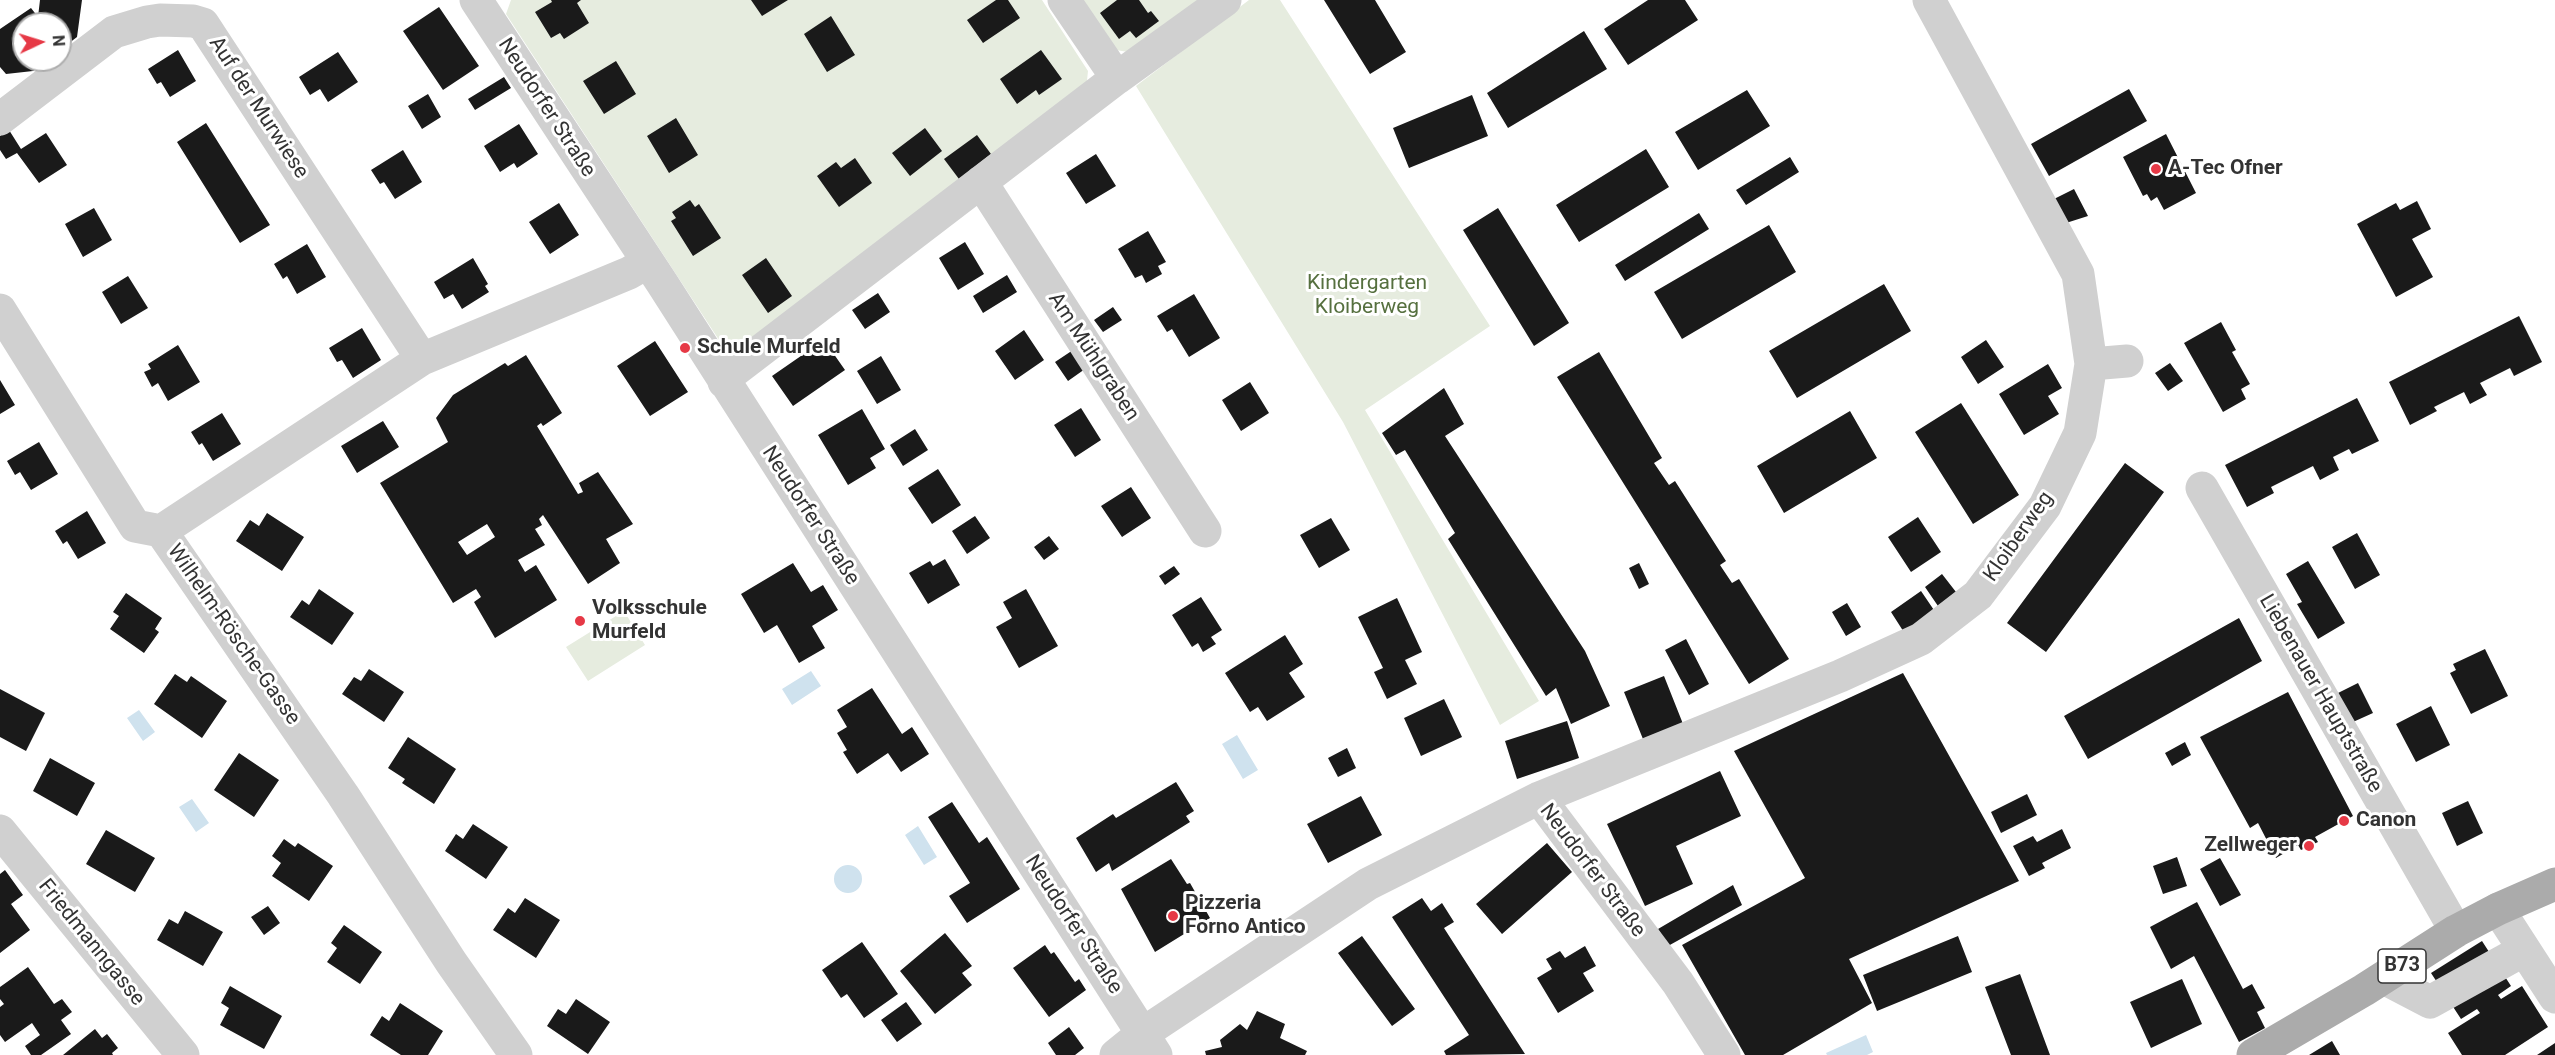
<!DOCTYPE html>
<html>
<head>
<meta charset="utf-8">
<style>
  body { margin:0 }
  #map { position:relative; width:2555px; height:1055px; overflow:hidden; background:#fff; font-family:Roboto,sans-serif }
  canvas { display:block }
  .north { position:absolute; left:12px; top:12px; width:60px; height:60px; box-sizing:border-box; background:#fff; border:2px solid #adadad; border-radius:50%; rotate:86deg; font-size:16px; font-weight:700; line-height:24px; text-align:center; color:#333 }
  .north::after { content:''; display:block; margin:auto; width:21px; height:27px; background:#e63946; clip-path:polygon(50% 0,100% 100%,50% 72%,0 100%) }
</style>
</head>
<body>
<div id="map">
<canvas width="2555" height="1055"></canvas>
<div class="north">N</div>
</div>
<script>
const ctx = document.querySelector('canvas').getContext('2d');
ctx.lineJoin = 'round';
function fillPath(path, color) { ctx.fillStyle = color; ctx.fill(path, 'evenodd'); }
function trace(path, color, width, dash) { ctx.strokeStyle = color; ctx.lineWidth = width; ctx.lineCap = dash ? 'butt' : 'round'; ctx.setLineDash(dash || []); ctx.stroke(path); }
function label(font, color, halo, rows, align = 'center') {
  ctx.font = font + ' Roboto,sans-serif'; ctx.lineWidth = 6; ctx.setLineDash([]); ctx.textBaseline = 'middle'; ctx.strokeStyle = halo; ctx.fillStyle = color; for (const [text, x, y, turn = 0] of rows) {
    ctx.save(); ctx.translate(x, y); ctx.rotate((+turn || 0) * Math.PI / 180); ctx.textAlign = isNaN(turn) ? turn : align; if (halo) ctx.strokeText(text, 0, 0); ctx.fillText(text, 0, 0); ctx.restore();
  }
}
const green = new Path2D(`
  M511 0H1042L1088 71 1086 90 744 347 721 343 506 14Z
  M1079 0H1212L1140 54 1110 49Z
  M1249 0H1280L1490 326 1365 410 1539 701 1500 725 1343 422 1136 86Z
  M624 611 645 645 588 681 566 647Z`);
const water = new Path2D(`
  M811 671 821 686 792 705 782 689Z
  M139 710 155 732 143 741 127 718Z
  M1237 735 1258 770 1243 779 1222 744Z
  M192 799 209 823 196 832 179 807Z
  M918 826 937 857 924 865 905 835Z
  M834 879a14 14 0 1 1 28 0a14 14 0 1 1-28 0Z
  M1866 1035 1873 1052 1867 1055H1827L1826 1053Z`);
const building = new Path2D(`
  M40 0H82L77 37 60 50V24H24V60H47L33 71 6 74 0 67V29L31 8 38 17Z
  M551 0H581L577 3 589 23 564 39 560 33 551 38 535 12 552 2Z
  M751 0H788L762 16Z
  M996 0H1008L1020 18 983 43 967 20Z
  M1117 0H1139L1148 13 1151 11 1159 21 1136 38 1130 31 1119 39 1100 13Z
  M1324 0H1375L1406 52 1370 74Z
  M1648 0H1685L1698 20 1628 65 1604 29Z
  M439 7 479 66 443 90 403 31Z
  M831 16 855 55 827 72 804 34Z
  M1584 31 1607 69 1508 128 1487 93Z
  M178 50 196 81 170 97 161 82 157 84 148 69Z
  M1041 50 1062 79 1039 95 1036 90 1017 104 1000 79Z
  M338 52 358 82 328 102 320 89 310 95 299 77Z
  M616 61 636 94 604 114 583 81Z
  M504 77 511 88 475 110 468 99Z
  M2129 89 2147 121 2049 176 2031 144Z
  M1747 90 1770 126 1698 170 1675 132Z
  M428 94 441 117 422 129 408 106Z
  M1472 95 1488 136 1409 168 1393 128Z
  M676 118 698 155 669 173 647 136Z
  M206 123 270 225 240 243 177 142Z
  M519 124 538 154 517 168 514 163 500 172 484 146Z
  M925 128 942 151 910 176 892 153Z
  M9 130 21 149 46 133 67 165 39 183 17 153 6 159 0 150V136Z
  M2166 134 2196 193 2164 210 2157 197 2151 201 2147 194 2143 196 2123 157Z
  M977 135 991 154 959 179 944 159Z
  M1646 149 1669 187 1579 242 1556 205Z
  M403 150 422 182 395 199 384 182 380 184 371 170Z
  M1096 154 1116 186 1086 204 1066 173Z
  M1790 157 1799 172 1746 205 1736 190Z
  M855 158 872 183 839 207 817 176 836 162 841 168Z
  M2074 189 2088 216 2066 223 2054 199Z
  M690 200 695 207 699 204 721 238 693 256 671 221 676 218 672 212Z
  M2417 201 2431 229 2412 239 2433 277 2396 297 2357 224 2396 203 2400 210Z
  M559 203 579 235 550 254 529 222Z
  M94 208 112 240 83 257 65 224Z
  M1498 208 1569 323 1534 346 1463 230Z
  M1699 213 1709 229 1625 281 1615 265Z
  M1769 225 1796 272 1682 339 1654 292Z
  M1148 231 1166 262 1158 266 1162 274 1146 283 1142 275 1135 278 1118 249Z
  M965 242 984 274 958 290 939 258Z
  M307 244 326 277 297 294 287 276 283 279 274 264Z
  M473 258 488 284 485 286 489 292 462 309 453 294 444 299 434 282Z
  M766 258 792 296 768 313 742 275Z
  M1007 275 1017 292 983 313 973 296Z
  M128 276 148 308 121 324 102 292Z
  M1884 284 1911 331 1797 398 1769 351Z
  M878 293 890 312 865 329 852 310Z
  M1194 294 1220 338 1189 357 1172 329 1167 332 1157 316Z
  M1113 307 1122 320 1103 332 1094 320Z
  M2519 316 2542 362 2514 376 2510 368 2480 383 2487 395 2470 404 2464 392 2434 407 2437 411 2410 425 2389 382Z
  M2221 322 2236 350 2232 352 2250 384 2241 389 2246 399 2223 412 2184 343Z
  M362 328 381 360 353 378 342 360 337 362 329 348Z
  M1024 330 1044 360 1015 380 995 351Z
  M824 340 845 370 793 406 772 376Z
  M1986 340 2004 367 1978 384 1961 357Z
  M655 341 688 392 650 416 617 366Z
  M178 345 200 382 168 401 158 383 152 387 144 372 151 369 148 364Z
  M1073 350 1085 369 1068 381 1055 362Z
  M1599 352 1662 458 1654 463 1669 485 1675 481 1726 561 1720 565 1732 583 1739 579 1789 659 1749 684 1557 377Z
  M526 355 562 413 543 426 541 423 537 426 578 494 583 492 579 483 598 472 633 524 606 539 620 563 588 584 543 515 539 519 542 525 535 529 545 545 518 560 525 572 536 565 557 600 495 638 474 602 481 597 476 589 453 603 380 483 448 442 436 418 453 395 505 363 508 366ZM487 524 495 537 467 555 458 542Z
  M881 356 901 390 877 404 857 371Z
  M2170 363 2183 381 2168 391 2155 373Z
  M2048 364 2062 388 2048 396 2059 414 2024 435 1999 394Z
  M0 380 15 405 0 414Z
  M1250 382 1269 413 1241 431 1222 400Z
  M1444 388 1464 424 1445 436 1585 651 1610 706 1571 724 1556 688 1546 696 1448 539 1455 533 1405 450 1396 455 1382 433Z
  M2357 398 2379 441 2352 454 2349 449 2333 457 2339 470 2320 480 2313 466 2271 487 2274 493 2247 507 2225 465Z
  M1961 403 2019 495 1973 524 1915 432Z
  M1081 408 1101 440 1075 457 1054 425Z
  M862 409 885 449 870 458 876 468 848 485 818 435Z
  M1850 411 1877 458 1784 513 1757 466Z
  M222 413 241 444 213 461 202 443 199 445 191 432Z
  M383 421 399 447 357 473 341 446Z
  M915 429 928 450 903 466 890 445Z
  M39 442 58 474 31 490 20 472 15 475 7 461Z
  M2125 463 2164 492 2046 652 2007 623Z
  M938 469 961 505 932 524 908 488Z
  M1131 487 1151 518 1122 537 1101 506Z
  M87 511 106 543 78 559 67 541 63 544 55 531Z
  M267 513 304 537 282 571 236 541 250 520 259 526Z
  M975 516 990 538 967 554 952 531Z
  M1918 517 1941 552 1911 572 1888 537Z
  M1331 518 1350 550 1319 568 1300 535Z
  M2357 533 2380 575 2355 589 2332 547Z
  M1049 536 1059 549 1044 560 1034 547Z
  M945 559 960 585 928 604 909 573 930 561 933 566Z
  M2308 561 2345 623 2318 639 2297 604 2302 602 2286 574Z
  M793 563 811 592 823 585 838 610 812 626 825 648 799 663 777 625 764 633 741 594Z
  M1639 563 1649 584 1639 589 1629 568Z
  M1174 566 1180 574 1165 585 1159 576Z
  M1942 574 1956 592 1938 606 1925 587Z
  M319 589 354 613 332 645 290 617 302 600 309 605Z
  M1026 589 1058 646 1019 668 996 627 1012 618 1003 602Z
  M1921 591 1938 616 1907 637 1891 612Z
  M126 593 162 618 155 629 159 632 144 653 110 629 119 616 113 612Z
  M1201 597 1222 630 1211 637 1216 644 1203 652 1198 643 1192 647 1172 615Z
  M1397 598 1422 652 1405 660 1417 684 1387 699 1374 672 1383 668 1358 617Z
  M1847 603 1861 627 1846 636 1832 612Z
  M2239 618 2262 661 2088 759 2064 716Z
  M1285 635 1303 664 1289 673 1305 697 1267 721 1258 707 1250 712 1225 673Z
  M1686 639 1709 684 1689 695 1665 650Z
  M2485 649 2508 696 2471 714 2450 673 2456 670 2453 664Z
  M369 669 404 692 384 722 342 694 354 677 361 681Z
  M1903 673 2019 881 1849 959 1872 1003 1783 1055H1745L1682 945 1805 878 1734 751Z
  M175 674 187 682 191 676 227 701 202 738 154 704Z
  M1664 676 1687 734 1647 749 1624 692Z
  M2358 683 2373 713 2353 722 2338 693Z
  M872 688 902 734 912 727 929 754 901 772 888 753 857 774 843 752 847 750 837 733 847 727 837 710Z
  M0 689 45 713 26 751 0 737Z
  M2288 692 2353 816 2315 837 2318 842 2301 850 2298 845 2276 858 2258 823 2250 828 2200 737Z
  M1444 699 1462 737 1421 756 1404 718Z
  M2431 706 2450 745 2416 762 2396 724Z
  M1567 721 1579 758 1517 779 1505 741Z
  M408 737 456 769 434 804 402 783 405 779 388 768Z
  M2185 742 2191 755 2172 766 2165 753Z
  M1347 748 1356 768 1338 777 1328 758Z
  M239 753 279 780 254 817 214 790Z
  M50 758 95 783 77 816 33 791Z
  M1720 771 1741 816 1676 846 1693 884 1645 906 1607 824Z
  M1176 782 1194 811 1186 816 1190 822 1112 871 1109 863 1096 872 1076 838 1113 814 1116 818Z
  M2027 794 2037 815 2001 833 1991 812Z
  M1361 796 1382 835 1328 863 1307 824Z
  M2468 801 2483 833 2457 846 2442 813Z
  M952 802 979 843 987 837 1020 889 967 923 949 896 970 883 928 817Z
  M473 824 508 847 486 879 445 851 456 834 463 839Z
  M2062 829 2071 848 2042 863 2045 868 2029 876 2013 846 2033 836 2037 842Z
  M106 830 155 858 135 892 86 864Z
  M284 839 295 847 298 843 333 866 309 901 272 876 281 863 272 856Z
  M1547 843 1572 872 1502 934 1476 904Z
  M2177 857 2187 886 2163 894 2153 866Z
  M2220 858 2241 895 2220 906 2200 869Z
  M1171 859 1187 884 1190 883 1210 918 1155 952 1121 889Z
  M5 870 23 895 11 904 30 930 0 953V874Z
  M1733 885 1742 905 1668 946 1658 929Z
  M525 898 560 920 536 958 493 930 508 908 515 913Z
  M1422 898 1431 911 1442 903 1454 922 1444 928 1525 1054 1446 1055 1444 1051 1469 1035 1392 917Z
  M2197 902 2243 989 2252 984 2265 1008 2257 1012 2265 1028 2239 1042 2194 956 2171 969 2150 927Z
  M268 906 280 923 264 935 251 917Z
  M185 911 223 932 203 966 157 940 169 919 178 924Z
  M344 925 382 952 360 984 327 962 337 948 331 943Z
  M945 933 972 966 962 973 972 985 935 1014 900 971Z
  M1362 936 1415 1009 1392 1026 1338 953Z
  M1958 936 1972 972 1877 1011 1863 975Z
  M2482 941 2511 986 2498 995 2501 999 2522 986 2548 1027 2505 1055H2462L2448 1033 2480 1013 2477 1009 2461 1019 2431 973Z
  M862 942 898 994 864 1018 847 994 841 998 822 970Z
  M1045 945 1051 954 1054 952 1075 982 1079 979 1086 990 1049 1017 1013 968Z
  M1585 946 1596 966 1583 973 1594 991 1558 1013 1537 978 1552 969 1546 959 1560 951 1565 958Z
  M28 967 54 1004 62 999 72 1012 61 1020 71 1034 41 1055H31L25 1046 40 1035 32 1023 5 1042 0 1035V1007L4 1004 0 999V987Z
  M2020 974 2050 1055H2011L1985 987Z
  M2182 979 2202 1024 2151 1048 2130 1002Z
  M230 986 282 1016 264 1049 220 1025 229 1008 221 1003Z
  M576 999 610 1022 588 1054 547 1026 558 1009 566 1014Z
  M906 1002 922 1024 897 1042 881 1020Z
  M400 1003 443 1031 428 1055H401L370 1035 382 1016 389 1021Z
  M1257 1011 1285 1024 1280 1038 1307 1051 1305 1055H1206L1205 1051 1222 1047 1220 1040 1240 1024 1247 1030Z
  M1069 1027 1084 1048 1075 1055H1056L1048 1043Z
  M95 1029 102 1038 107 1034 118 1048 112 1053 113 1055H63Z
  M2332 1041 2340 1055H2309Z
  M2555 1043V1055H2537Z`);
const minor = new Path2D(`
  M476 0 662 283 1156 1055
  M1064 0 1117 78
  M0 119 114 32 147 22 160 20 193 21 203 24 422 359
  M981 182 1205 531
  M0 310 135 526 161 531
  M2091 364 2127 361
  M724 382 734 371 1117 78 1225 0
  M2202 488 2456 931
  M1539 798 1678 983 1724 1055
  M0 831 183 1055
  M2498 909 2555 997
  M2384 978 2430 1002 2524 950
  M516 1055 451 962 343 795 161 531 422 359 629 273 648 262
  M1116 1055 1142 1034 1368 884 1539 798 1840 676 1921 639 1978 595 2045 506 2080 433 2091 364 2078 274 1929 0`);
const major = new Path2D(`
  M2253 1055 2364 990 2456 931 2498 909 2555 884`);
const markers = [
  [2156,169,6,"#e63946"],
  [685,348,6,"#e63946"],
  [580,621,6,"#e63946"],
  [2344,821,6,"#e63946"],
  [2309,846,6,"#e63946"],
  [1173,916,6,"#e63946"]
];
const shields = [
  [2402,966,48]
];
const shieldNames = [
  ["B73",2402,966]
];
const streetNames = [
  ["Auf der Murwiese",258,108,57],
  ["Neudorfer Straße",546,108,57],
  ["Am Mühlgraben",1093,357,57],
  ["Neudorfer Straße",810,516,57],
  ["Kloiberweg",2019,537,-55],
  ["Wilhelm-Rösche-Gasse",233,635,55],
  ["Liebenauer Hauptstraße",2320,694,60],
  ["Neudorfer Straße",1592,871,53],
  ["Neudorfer Straße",1073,925,57],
  ["Friedmanngasse",91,943,51]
];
const poiNames = [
  ["A-Tec Ofner",2168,169],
  ["Schule Murfeld",697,348],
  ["Volksschule",592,609],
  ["Murfeld",592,633],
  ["Canon",2356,821],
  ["Zellweger",2297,846,"right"],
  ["Pizzeria",1185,904],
  ["Forno Antico",1185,928]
];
const parkNames = [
  ["Kindergarten",1367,284],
  ["Kloiberweg",1367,308]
];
fillPath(green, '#e6ecdf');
fillPath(water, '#cfe2ee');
fillPath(building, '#1a1a1a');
trace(minor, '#d0d0d0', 33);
trace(major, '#ababab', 33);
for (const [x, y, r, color] of markers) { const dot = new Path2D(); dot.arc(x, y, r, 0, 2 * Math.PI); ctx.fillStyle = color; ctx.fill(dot); trace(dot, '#fff', 2); }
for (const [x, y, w] of shields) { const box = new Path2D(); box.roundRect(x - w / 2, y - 17, w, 34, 4.5); ctx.fillStyle = '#fff'; ctx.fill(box); trace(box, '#333', 1.5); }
label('bold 20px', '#333', null, shieldNames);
label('21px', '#333', '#fff', streetNames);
label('bold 21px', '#333', '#fff', poiNames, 'left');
label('21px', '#56703f', '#fff', parkNames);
</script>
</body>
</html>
